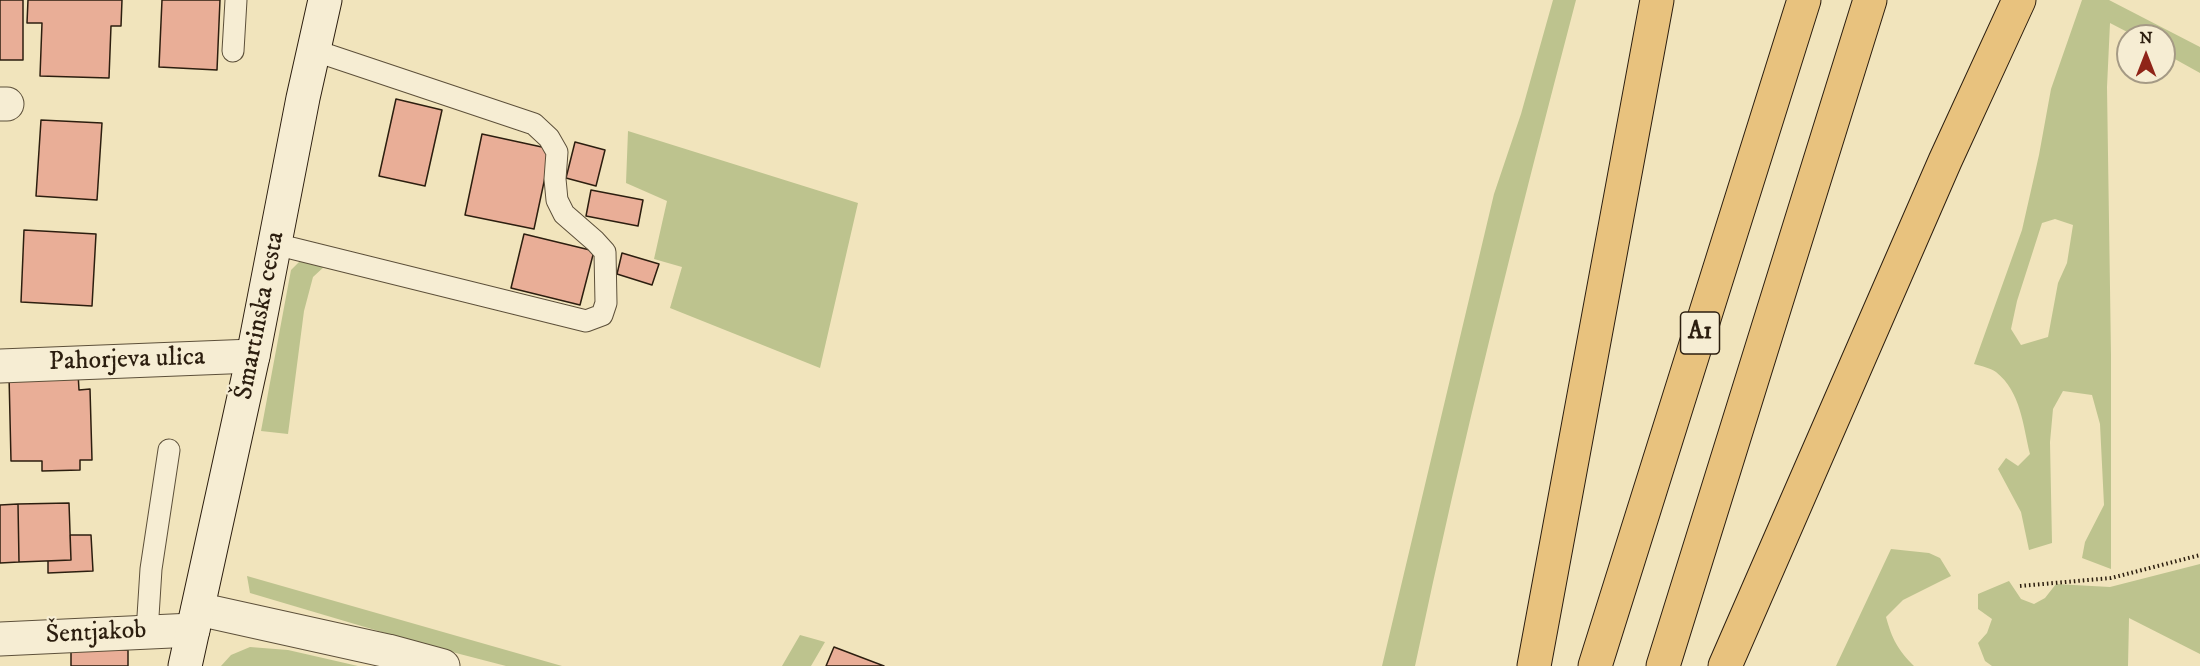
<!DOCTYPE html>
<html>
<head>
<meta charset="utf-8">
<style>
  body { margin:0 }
  #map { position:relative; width:2200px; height:666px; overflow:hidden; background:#f1e4bc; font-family:"IM FELL DW Pica",serif }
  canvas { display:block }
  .north { position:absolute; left:2116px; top:24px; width:60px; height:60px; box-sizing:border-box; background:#f6edd3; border:2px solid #a59a85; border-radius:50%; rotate:0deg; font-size:16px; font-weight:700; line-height:24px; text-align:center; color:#2c1e0f }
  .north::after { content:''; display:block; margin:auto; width:21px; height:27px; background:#8f2418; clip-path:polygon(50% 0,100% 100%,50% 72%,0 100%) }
</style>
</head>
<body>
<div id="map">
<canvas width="2200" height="666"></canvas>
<div class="north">N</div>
</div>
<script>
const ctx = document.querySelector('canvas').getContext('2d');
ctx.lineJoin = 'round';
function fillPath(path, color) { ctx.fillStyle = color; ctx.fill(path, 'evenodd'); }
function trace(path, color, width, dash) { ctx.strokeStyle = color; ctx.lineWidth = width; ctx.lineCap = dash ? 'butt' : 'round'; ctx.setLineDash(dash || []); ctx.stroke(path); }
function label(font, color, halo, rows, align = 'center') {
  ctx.font = font + ' "IM FELL DW Pica",serif'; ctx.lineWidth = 4.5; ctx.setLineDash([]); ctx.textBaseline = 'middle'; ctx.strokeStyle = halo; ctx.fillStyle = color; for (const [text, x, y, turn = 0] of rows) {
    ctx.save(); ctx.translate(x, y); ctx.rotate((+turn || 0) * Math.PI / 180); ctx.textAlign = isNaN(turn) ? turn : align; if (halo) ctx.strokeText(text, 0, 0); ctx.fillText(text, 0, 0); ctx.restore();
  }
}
const green = new Path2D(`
  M1553 0H1576C1518 221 1462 442 1415 666H1382L1494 194 1521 114Z
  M2082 0H2109L2200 47V73L2164 53V36H2135L2110 23 2107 87 2111 355V569L2082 558 2085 542 2104 505 2100 424 2092 395 2063 391 2053 409 2050 442 2052 543 2029 550 2021 512 1998 469 2006 458 2018 466 2030 454C2023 426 2021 392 1996 372 1990 368 1981 366 1974 364L2022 230 2039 155 2051 89ZM2055 219 2073 225 2067 263 2058 283 2048 337 2021 345 2011 329 2017 301 2042 223Z
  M628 131 858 203 820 368 670 308 682 267 654 259 667 201 626 183Z
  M302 259 326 265 313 277 304 311 288 434 261 431 291 270Z
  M1891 549 1929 553 1940 558 1951 576 1903 600 1886 617C1892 639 1898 650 1914 666H1836Z
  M2200 564V654L2129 618 2128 666H1992L1985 661 1978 643 1987 633 1992 619 1978 609V594L2009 581 2021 599 2034 604 2045 598 2056 584 2110 587Z
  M247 576 562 666H506L429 646 250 593Z
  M800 635 825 642 811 666H782Z
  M250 647 288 650 358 666H221L231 655Z`);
const building = new Path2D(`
  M0 0H23V60H0Z
  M28 0H122L121 26H111L109 78 40 76 42 23H27Z
  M162 0H220L217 70 159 67Z
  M396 99 442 110 425 186 379 176Z
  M41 120 102 123 97 200 36 196Z
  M482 134 551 149 534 229 465 215Z
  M575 142 605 150 596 186 566 178Z
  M591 190 643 200 638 226 586 216Z
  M24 230 96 234 92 306 21 302Z
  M524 234 594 251 580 305 511 288Z
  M622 253 659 264 652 285 617 274Z
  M78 373 79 390 90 389 92 460H80V470L42 471V461H11L9 375Z
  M69 503 71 560 19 562 18 504Z
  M18 504 19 562 0 563V505Z
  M70 535H91L93 571 48 573V561L71 560Z
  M834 647 884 666H826Z
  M71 649 128 650V666H71Z`);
const path = new Path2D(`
  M2020 586 2111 578 2200 555`);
const service = new Path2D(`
  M233 51 236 0
  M275 244 586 321 602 315 606 303 605 252 595 241 564 214 557 200 555 179 557 152 549 138 534 124 313 50
  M147 632 151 569 169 450`);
const minor = new Path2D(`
  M0 104H7
  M0 366 253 356
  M0 639 193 630`);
const tertiary = new Path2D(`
  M198 609 388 651 443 666`);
const secondary = new Path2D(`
  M185 666 253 356 303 98 325 0`);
const motorway = new Path2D(`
  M1534 666 1657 0
  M1595 666 1804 0
  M1663 666 1870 0
  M1725 666 1945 161 2019 0`);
const shields = [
  [1700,333,39]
];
const shieldNames = [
  ["A1",1700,333]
];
const streetNames = [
  ["Šmartinska cesta",261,316,-79],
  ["Pahorjeva ulica",127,361,-2],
  ["Šentjakob",96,634,-3]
];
fillPath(green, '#bdc38e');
fillPath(building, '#e9ae97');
trace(building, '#2c1e0f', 1.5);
trace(service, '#5d503a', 23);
trace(minor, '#5d503a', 35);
trace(tertiary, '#5d503a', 35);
trace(secondary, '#2c1e0f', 35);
trace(motorway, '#2c1e0f', 35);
trace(path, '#2c1e0f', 4, [1.5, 3]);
trace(service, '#f6edd3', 21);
trace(minor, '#f6edd3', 33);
trace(tertiary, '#f6edd3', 33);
trace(secondary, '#f6edd3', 33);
trace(motorway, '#e8c27e', 33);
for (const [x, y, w] of shields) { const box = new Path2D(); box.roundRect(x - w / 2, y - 21, w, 42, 4.5); ctx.fillStyle = '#f6edd3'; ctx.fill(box); trace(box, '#2c1e0f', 1.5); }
label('bold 24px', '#2c1e0f', null, shieldNames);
label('26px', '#2c1e0f', '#f6edd3', streetNames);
</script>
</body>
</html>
